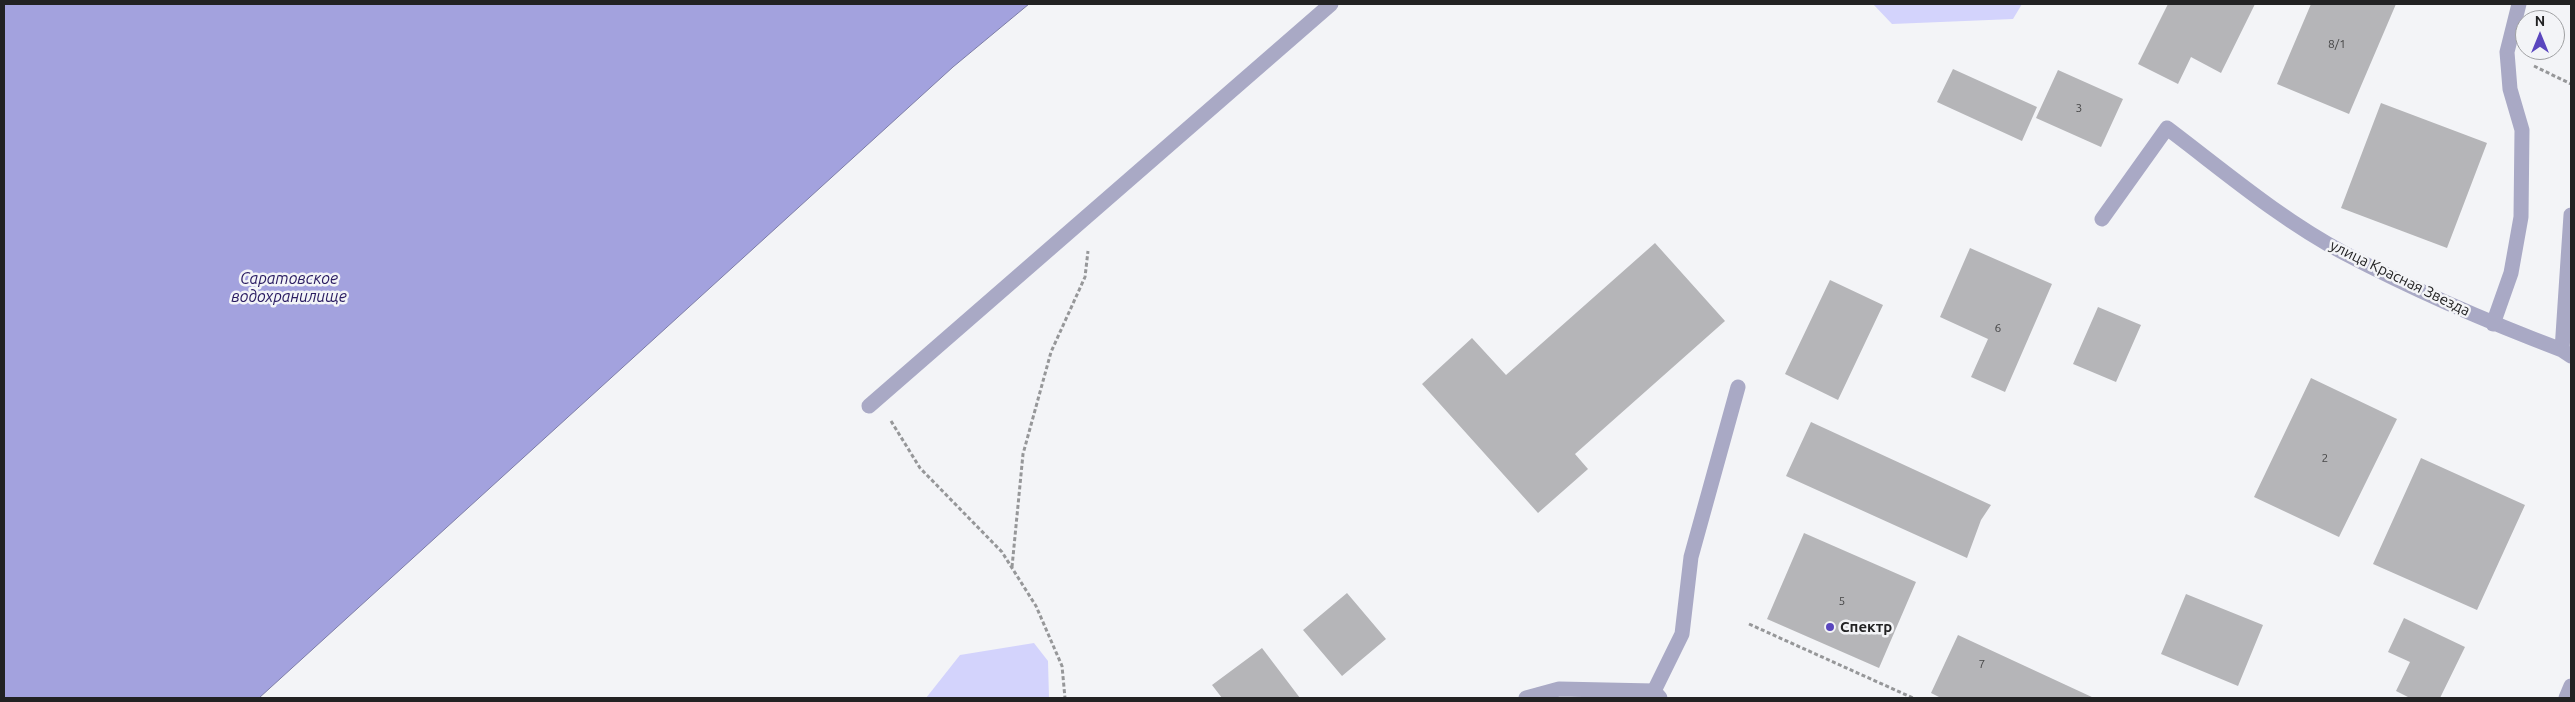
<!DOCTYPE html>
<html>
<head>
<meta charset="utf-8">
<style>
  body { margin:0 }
  #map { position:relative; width:2575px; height:702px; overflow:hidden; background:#f3f4f7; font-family:Ubuntu,sans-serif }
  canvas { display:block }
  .frame { position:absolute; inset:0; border:5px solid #222223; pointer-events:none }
  .north { position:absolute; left:2515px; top:10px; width:50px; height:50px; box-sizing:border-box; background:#f3f4f7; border:1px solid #9fa0a2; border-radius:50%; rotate:0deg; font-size:14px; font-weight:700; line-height:20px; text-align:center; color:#222223 }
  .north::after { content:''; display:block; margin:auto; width:18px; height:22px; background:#5a46be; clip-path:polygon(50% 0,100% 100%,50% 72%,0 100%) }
</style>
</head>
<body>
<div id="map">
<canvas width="2575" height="702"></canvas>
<div class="frame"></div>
<div class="north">N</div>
</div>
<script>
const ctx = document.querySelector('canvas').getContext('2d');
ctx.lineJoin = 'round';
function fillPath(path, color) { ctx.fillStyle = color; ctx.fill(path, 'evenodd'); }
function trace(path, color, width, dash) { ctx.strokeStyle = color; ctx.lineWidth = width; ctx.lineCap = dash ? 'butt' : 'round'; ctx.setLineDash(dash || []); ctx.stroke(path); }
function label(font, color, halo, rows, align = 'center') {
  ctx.font = font + ' Ubuntu,sans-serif'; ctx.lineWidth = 5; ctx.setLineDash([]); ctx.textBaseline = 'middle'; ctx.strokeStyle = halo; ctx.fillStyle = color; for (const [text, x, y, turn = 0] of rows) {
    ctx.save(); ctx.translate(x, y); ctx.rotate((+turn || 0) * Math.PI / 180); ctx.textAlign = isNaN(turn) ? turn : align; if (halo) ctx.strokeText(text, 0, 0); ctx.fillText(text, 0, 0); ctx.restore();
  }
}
const green = new Path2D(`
  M1873 4H2022L2013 19 1892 24Z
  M1034 643 1048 661 1049 698H926L960 655Z`);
const water = new Path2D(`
  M4 4H1029L953 67 259 698H4Z`);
const building = new Path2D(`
  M2168 4H2255L2221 73 2191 57 2178 84 2138 64Z
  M2311 4H2396L2349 114 2277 84Z
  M1953 69 2037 107 2022 141 1937 102Z
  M2058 70 2123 99 2101 147 2036 118Z
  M2381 103 2487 143 2447 248 2341 208Z
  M1655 243 1725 321 1575 454 1588 469 1538 513 1422 384 1472 338 1506 375Z
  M1970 248 2052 284 2005 392 1971 377 1988 339 1940 317Z
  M1830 280 1883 305 1838 400 1785 374Z
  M2098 307 2141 325 2116 382 2073 364Z
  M2311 378 2397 419 2339 537 2254 497Z
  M1811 422 1991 505 1981 520 1967 558 1786 476Z
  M2421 458 2525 505 2477 610 2373 564Z
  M1804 533 1916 582 1879 668 1767 619Z
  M1347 593 1386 639 1342 676 1303 630Z
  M2186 594 2263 625 2238 686 2161 654Z
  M2404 618 2465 647 2440 698H2410L2396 691 2410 662 2388 652Z
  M1958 635 2094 698H1941L1931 693Z
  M1262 648 1300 698H1222L1212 685Z`);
const path = new Path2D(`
  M2534 66 2571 84
  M891 421 920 468 1002 552 1036 606 1062 666 1065 698
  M1012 567 1023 454 1051 352 1085 277 1088 251
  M1749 624 1913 698`);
const minor = new Path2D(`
  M2102 219 2167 128C2224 171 2280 219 2344 253 2414 290 2488 322 2562 350L2571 356
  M2493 324 2511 273 2521 217 2522 130 2510 89 2507 52 2519 4
  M2562 350 2571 215
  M869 406 1331 4
  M1526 698 1559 689 1654 691
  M1660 698 1654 691 1682 634 1691 557 1738 387
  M2566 698 2571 686`);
const markers = [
  [1830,627,5,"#5a46be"]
];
const numberNames = [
  ["8/1",2337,44],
  ["3",2079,108],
  ["6",1998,328],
  ["2",2325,458],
  ["5",1842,601],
  ["7",1982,664]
];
const streetNames = [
  ["улица Красная Звезда",2400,278,26]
];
const poiNames = [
  ["Спектр",1840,627]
];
const waterNames = [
  ["Саратовское",289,279],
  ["водохранилище",289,297]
];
fillPath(green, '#d3d3fc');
fillPath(water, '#a3a2de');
trace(water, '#7c7ca6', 1);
fillPath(building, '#b5b5b8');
trace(path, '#969799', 3, [4, 2.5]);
trace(minor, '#a9a9c5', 15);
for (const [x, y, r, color] of markers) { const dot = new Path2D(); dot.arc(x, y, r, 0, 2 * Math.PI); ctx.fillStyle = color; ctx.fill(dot); trace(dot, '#f3f4f7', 2); }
label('12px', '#474748', null, numberNames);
label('15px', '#222223', '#f3f4f7', streetNames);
label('bold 15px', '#222223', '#f3f4f7', poiNames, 'left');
label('italic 16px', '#291b61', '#f3f4f7', waterNames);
</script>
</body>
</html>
